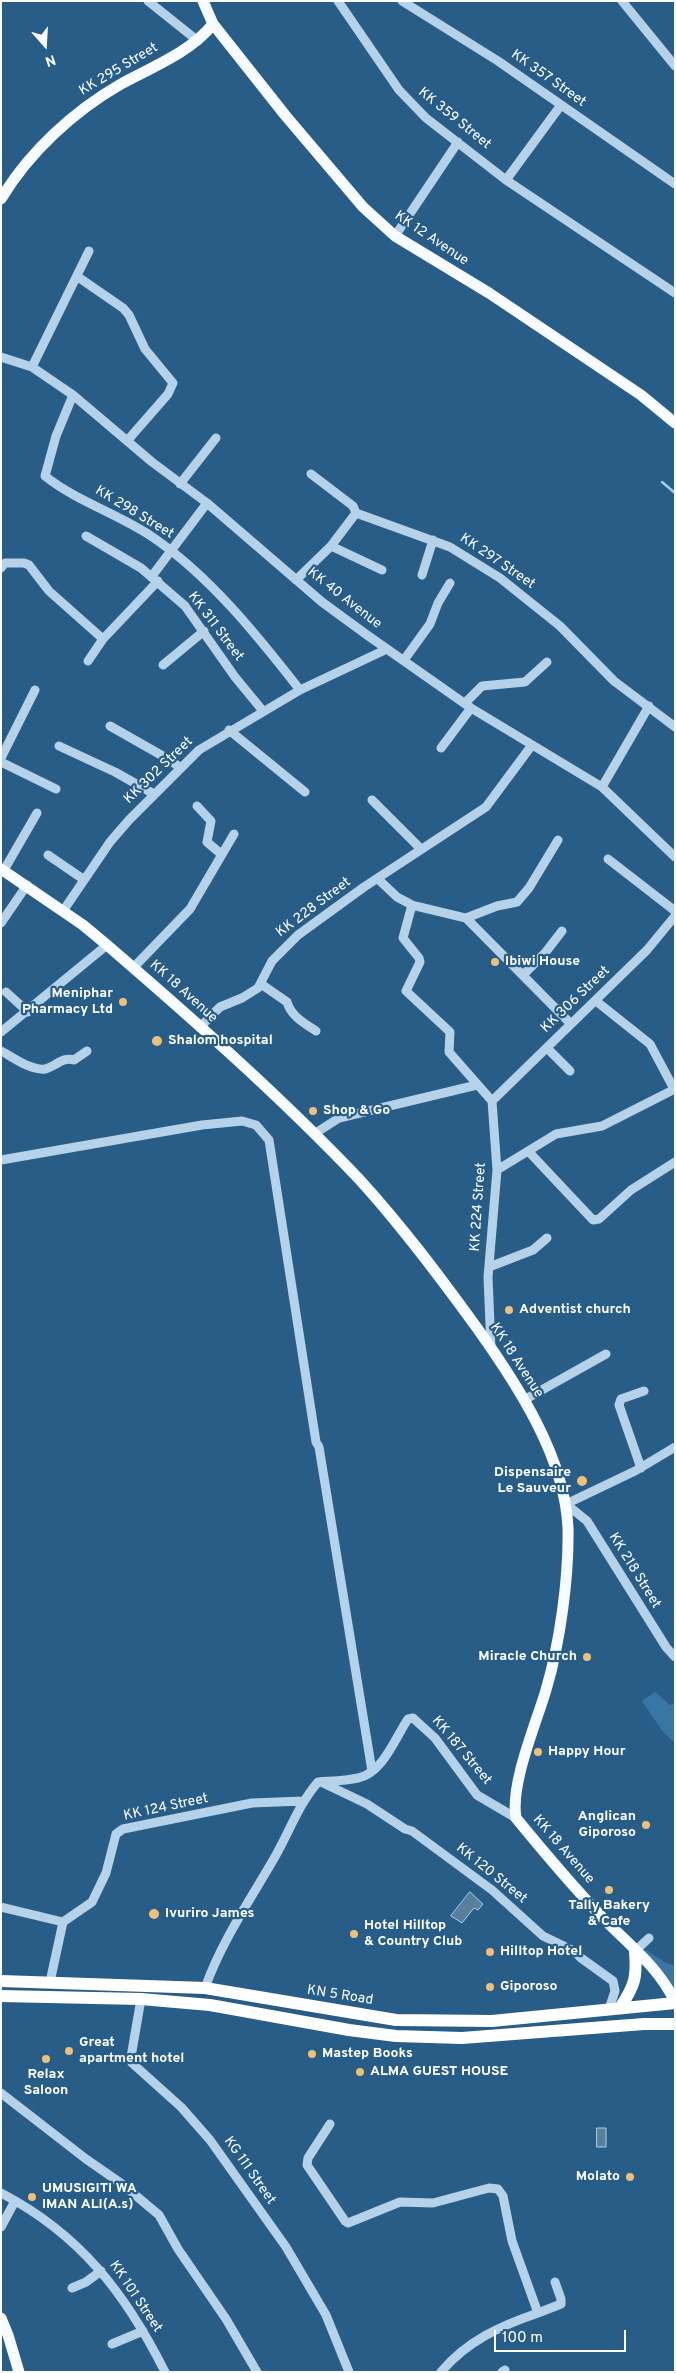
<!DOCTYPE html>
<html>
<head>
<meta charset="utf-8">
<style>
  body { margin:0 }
  #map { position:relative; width:676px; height:2373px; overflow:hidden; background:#285d88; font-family:Overpass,sans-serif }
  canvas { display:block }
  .frame { position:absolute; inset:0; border:2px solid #fff; pointer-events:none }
  .north { position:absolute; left:20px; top:20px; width:50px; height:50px; -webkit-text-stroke:4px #285d88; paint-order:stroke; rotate:161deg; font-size:14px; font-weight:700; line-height:20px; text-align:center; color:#fff }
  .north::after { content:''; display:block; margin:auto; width:18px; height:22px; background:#fff; clip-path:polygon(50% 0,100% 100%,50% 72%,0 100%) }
  .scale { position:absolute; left:494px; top:2330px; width:132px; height:22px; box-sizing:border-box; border:2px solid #fff; border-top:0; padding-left:6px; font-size:15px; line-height:18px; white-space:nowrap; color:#fff; -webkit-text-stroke:4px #285d88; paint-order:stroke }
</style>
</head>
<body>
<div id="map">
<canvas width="676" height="2373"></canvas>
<div class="frame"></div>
<div class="north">N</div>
<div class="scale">100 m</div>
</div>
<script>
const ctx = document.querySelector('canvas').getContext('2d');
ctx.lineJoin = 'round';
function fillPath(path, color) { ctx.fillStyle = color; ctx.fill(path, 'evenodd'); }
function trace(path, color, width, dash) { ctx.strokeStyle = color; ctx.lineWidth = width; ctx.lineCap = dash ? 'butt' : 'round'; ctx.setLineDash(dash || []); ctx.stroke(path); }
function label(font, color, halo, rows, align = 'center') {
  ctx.font = font + ' Overpass,sans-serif'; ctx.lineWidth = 4.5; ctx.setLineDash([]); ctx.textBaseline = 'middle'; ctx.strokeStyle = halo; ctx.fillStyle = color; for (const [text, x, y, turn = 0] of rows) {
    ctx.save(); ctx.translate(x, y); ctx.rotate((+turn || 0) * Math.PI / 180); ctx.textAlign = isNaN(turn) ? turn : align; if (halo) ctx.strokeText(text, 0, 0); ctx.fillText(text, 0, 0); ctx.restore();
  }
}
const green = new Path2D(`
  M655 1692 670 1705 675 1703V1743L663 1732 642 1701Z
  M646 1950 666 1963 675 1966V1989L639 1956Z`);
const water = new Path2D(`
  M470 1892 483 1904 478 1910 474 1908 462 1923 451 1916Z
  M597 2128H606V2147H597Z`);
const stream = new Path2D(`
  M662 482 675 493`);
const minor = new Path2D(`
  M148 1 198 41
  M338 1 399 90 426 118 506 180 675 293
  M402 1 498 61 675 184
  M622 1 675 66
  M506 180 561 105
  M395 236 458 142
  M78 277 123 308 129 315 145 349 173 383 168 394 127 441
  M1 357 32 367 73 395 152 462 207 503 322 602 367 635 471 708 602 787 675 857
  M32 367 89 251
  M73 395 56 436 45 476C76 501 118 514 151 536 209 575 257 635 300 690
  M311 474 353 506 356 513
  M180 484 216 438
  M86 536 141 568 185 606 235 677 263 711
  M331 546 382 570
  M1 568 5 563H24L29 565 49 591 103 639 158 581
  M422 575 433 540
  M152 576 207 503
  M296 580 331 546 356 513 450 547 500 578 560 626 614 681 675 727
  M404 660 430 624 438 603 450 583
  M88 661 103 639
  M163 665 204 631
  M465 703 482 686 525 682 547 662
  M110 726 168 759 181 768
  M229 730 305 792
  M59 746 115 772 154 794
  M441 748 471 708
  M1 758 35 690
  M1 762 56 789
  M602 787 649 706
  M372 800 421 849
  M197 806 211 821 207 842 221 854
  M48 855 83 879
  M608 859 675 911
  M4 870 37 813
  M378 879 397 897 412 905 466 918 571 1024
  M412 905 403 938 419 958 420 962 406 991 450 1032 449 1052 492 1101 497 1170 488 1277 491 1348
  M63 911 110 842 129 820 199 750 300 690 387 649
  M466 918 497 906 517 902 529 888 558 840
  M1 923 27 885
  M133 968 190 909 234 834
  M523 975 545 953 562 931
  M261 984 287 1002C291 1016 304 1023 316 1031
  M6 992 28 1012
  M596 1001 650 1044 674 1089
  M200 1027 220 1007 242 998 258 988 272 961 298 935 364 887 486 807 532 745
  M1 1032 107 945
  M547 1048 570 1071
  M1 1051C13 1057 31 1071 45 1069 55 1067 63 1056 74 1060L87 1051
  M492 1101 647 950 675 916
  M314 1134 339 1118 477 1085
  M529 1152 593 1220 599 1219 631 1190 675 1162
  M1 1160 202 1125 242 1121 256 1125 269 1140 316 1442 319 1447 372 1771
  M497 1170 556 1134 602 1126 675 1089
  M489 1267 533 1250 547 1238
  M524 1400 606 1354
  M641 1468 619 1405 621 1399 644 1391
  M566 1504 587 1521 666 1647 675 1657
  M566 1504 635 1471 675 1447
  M321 1782 367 1804 405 1829 412 1831 492 1890 543 1936 574 1951 581 1958 613 1981 615 1991 609 2009
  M1 1907 63 1922 92 1902 106 1873 116 1834 123 1829 252 1803 303 1801
  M635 1951 649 1938
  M50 1982 63 1922
  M205 1988C222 1940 251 1899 276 1855 290 1830 299 1804 318 1782 331 1781 345 1781 358 1778 383 1773 395 1738 408 1719L413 1718 435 1738 477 1795 516 1818
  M141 1999 131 2057 132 2063 181 2107 210 2140 286 2247 326 2315 349 2372
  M1 2093 86 2159 122 2184 159 2215 178 2249 226 2319 257 2372
  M330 2124 308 2158 307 2165 345 2221 348 2223 400 2202 433 2203 489 2188 498 2189 503 2196 512 2241 538 2313 561 2304V2299L555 2282
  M1 2193C80 2234 126 2294 165 2372
  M1 2227 15 2201
  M72 2288 86 2282 101 2271
  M112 2344 143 2331
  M441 2372C467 2341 500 2326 538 2313
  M502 2372 505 2370`);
const major = new Path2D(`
  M203 1 213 24 285 115 363 207 395 236 489 293 641 395 675 423
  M1 199C29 152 74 111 121 84 152 67 191 52 213 24
  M1 869 83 925 107 945C194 1020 280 1096 359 1179 402 1226 440 1277 477 1328 517 1384 565 1457 568 1528 569 1577 560 1643 546 1690 536 1724 510 1784 516 1818 543 1851 571 1884 601 1916 627 1943 659 1967 675 2002
  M1 2318 8 2335 19 2372`);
const highway = new Path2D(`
  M1 1981 205 1988 396 2020 492 2021 675 2003
  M1 1996 141 1999 210 2005 349 2030 396 2036 462 2038 644 2024H675
  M620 2008C635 1985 637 1978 635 1951`);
const markers = [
  [495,962,5,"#f0c07b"],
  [123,1002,5,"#f0c07b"],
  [157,1041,6,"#f0c07b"],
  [313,1111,5,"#f0c07b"],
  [509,1310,5,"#f0c07b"],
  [582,1481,6,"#f0c07b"],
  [587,1657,5,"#f0c07b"],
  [538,1752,5,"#f0c07b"],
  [646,1825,5,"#f0c07b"],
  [609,1890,5,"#f0c07b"],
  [154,1914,6,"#f0c07b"],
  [354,1934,5,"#f0c07b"],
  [490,1952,5,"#f0c07b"],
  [490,1987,5,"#f0c07b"],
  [69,2051,5,"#f0c07b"],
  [312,2054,5,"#f0c07b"],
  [46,2059,5,"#f0c07b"],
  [360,2072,5,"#f0c07b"],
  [630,2177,5,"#f0c07b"],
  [32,2197,5,"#f0c07b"]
];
const streetNames = [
  ["KK 295 Street",119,70,-31],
  ["KK 357 Street",548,79,35],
  ["KK 359 Street",454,119,39],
  ["KK 12 Avenue",431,239,34],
  ["KK 298 Street",134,513,31],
  ["KK 297 Street",497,562,34],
  ["KK 40 Avenue",344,599,38],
  ["KK 311 Street",215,627,53],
  ["KK 302 Street",159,771,-44],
  ["KK 228 Street",314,908,-37],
  ["KK 18 Avenue",183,992,42],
  ["KK 306 Street",576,1000,-44],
  ["KK 224 Street",479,1207,-86],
  ["KK 18 Avenue",516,1361,57],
  ["KK 218 Street",634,1571,58],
  ["KK 187 Street",461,1751,50],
  ["KK 124 Street",166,1808,-12],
  ["KK 18 Avenue",563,1850,49],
  ["KK 120 Street",491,1874,39],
  ["KN 5 Road",340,1996,9],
  ["KG 111 Street",249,2171,55],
  ["KK 101 Street",135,2297,56]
];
const poiNames = [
  ["Ibiwi House",505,962],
  ["Meniphar",113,994,"right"],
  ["Pharmacy Ltd",113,1010,"right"],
  ["Shalom hospital",168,1041],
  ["Shop & Go",323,1111],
  ["Adventist church",519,1310],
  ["Dispensaire",571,1473,"right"],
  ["Le Sauveur",571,1489,"right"],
  ["Miracle Church",577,1657,"right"],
  ["Happy Hour",548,1752],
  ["Anglican",636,1817,"right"],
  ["Giporoso",636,1833,"right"],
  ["Tally Bakery",609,1906,"center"],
  ["& Cafe",609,1922,"center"],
  ["Ivuriro James",165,1914],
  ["Hotel Hilltop",364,1926],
  ["& Country Club",364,1942],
  ["Hilltop Hotel",500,1952],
  ["Giporoso",500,1987],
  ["Great",79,2043],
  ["apartment hotel",79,2059],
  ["Mastep Books",322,2054],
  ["ALMA GUEST HOUSE",370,2072],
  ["Relax",46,2075,"center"],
  ["Saloon",46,2091,"center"],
  ["Molato",620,2177,"right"],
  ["UMUSIGITI WA",42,2189],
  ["IMAN ALI(A.s)",42,2205]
];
fillPath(green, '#3a76a3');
fillPath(water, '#5a7f9b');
trace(water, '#a9cee9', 1);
trace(stream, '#a9cee9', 2.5);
trace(minor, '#b5d2e8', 9);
trace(major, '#f7fbfe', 11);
trace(highway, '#fff', 12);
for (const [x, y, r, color] of markers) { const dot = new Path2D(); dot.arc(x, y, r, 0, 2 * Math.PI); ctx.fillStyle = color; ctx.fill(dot); trace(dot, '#285d88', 2); }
label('14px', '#fff', '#285d88', streetNames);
label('bold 14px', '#fff', '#285d88', poiNames, 'left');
</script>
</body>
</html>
